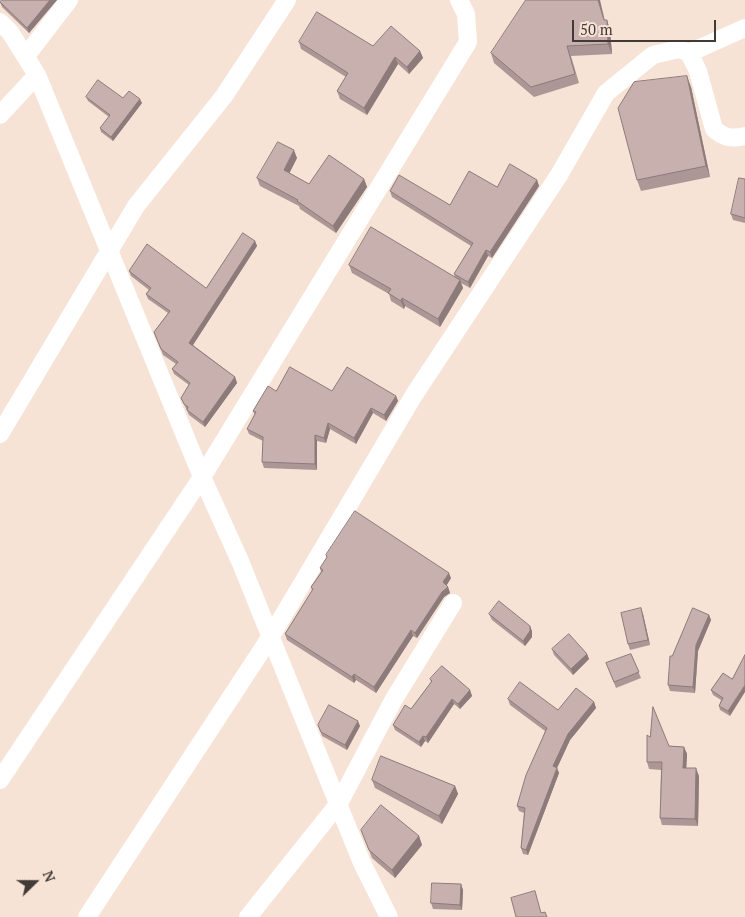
<!DOCTYPE html>
<html>
<head>
<meta charset="utf-8">
<style>
  body { margin:0 }
  #map { position:relative; width:745px; height:917px; overflow:hidden; background:#f6e3d6; font-family:"PT Serif",serif }
  canvas { display:block }
  .north { position:absolute; left:10px; top:857px; width:50px; height:50px; -webkit-text-stroke:4px #f6e3d6; paint-order:stroke; rotate:68deg; font-size:14px; font-weight:700; line-height:20px; text-align:center; color:#423b35 }
  .north::after { content:''; display:block; margin:auto; width:18px; height:22px; background:#423b35; clip-path:polygon(50% 0,100% 100%,50% 72%,0 100%) }
  .scale { position:absolute; left:572px; top:20px; width:144px; height:22px; box-sizing:border-box; border:2px solid #423b35; border-top:0; padding-left:6px; font-size:15px; line-height:18px; white-space:nowrap; color:#423b35; -webkit-text-stroke:4px #f6e3d6; paint-order:stroke }
</style>
</head>
<body>
<div id="map">
<canvas width="745" height="917"></canvas>
<div class="north">N</div>
<div class="scale">50 m</div>
</div>
<script>
const ctx = document.querySelector('canvas').getContext('2d');
ctx.lineJoin = 'round';
function trace(path, color, width, dash) { ctx.strokeStyle = color; ctx.lineWidth = width; ctx.lineCap = dash ? 'butt' : 'round'; ctx.setLineDash(dash || []); ctx.stroke(path); }
function fillPath(path, color) { ctx.fillStyle = color; ctx.fill(path, 'evenodd'); }
const minor = new Path2D(`
  M0 22 10 32 37 75 202 477 240 561 362 863 389 917
  M689 53 745 28
  M26 56 69 0
  M0 115 37 75
  M0 434 136 206 224 96 287 0
  M0 780 202 477 468 42 466 14 459 0
  M87 917 271 636 414 395 559 175 606 93 653 55 679 49 689 53 698 71 714 129C724 138 732 139 745 136
  M248 917 339 803 394 699 453 603`);
const wall = new Path2D(`
  M2 0H57L29 33 2 7 0 2Z
  M605 20H607L610 30 612 54 571 56 579 83 534 97 494 63 491 53Z
  M299 42 373 46 420 51 423 58 409 74 398 64 367 115 340 99 337 91 346 77 301 49Z
  M691 87 710 177 641 191 637 180Z
  M86 97 123 98 142 103 113 141 101 132 100 128 109 117 88 101Z
  M297 158 289 173 309 184 364 179 367 187 336 233 300 209 299 206 260 186 257 178Z
  M745 179V223L733 220 731 214Z
  M537 180 539 186 492 258 488 256 470 288 461 283 463 288 440 327 405 306 404 309 391 301 389 294 352 273 349 265 455 277 454 274 471 246 392 197 390 191 450 205 497 187Z
  M255 241 257 246 193 345 235 377 237 383 205 427 189 415 181 398 189 385 174 374 172 369 176 364 163 355 154 332 168 313 148 299 146 294 149 290 131 276 129 271 206 288Z
  M276 391H332L396 396 398 401 386 421 373 413 356 444 330 429 326 443 317 441V470L264 468 262 462 263 441 249 434 247 429 255 415 253 411Z
  M326 555 451 578 446 586 448 587 450 593 444 597 417 638 413 636 376 693 356 680 354 683 287 640 285 634 312 591 311 587 321 572 320 568 327 558Z
  M489 614 532 631V637L525 646 492 620Z
  M643 614 650 645 630 650 628 644Z
  M709 615 711 620 698 651 695 693 670 691 668 685 672 656Z
  M552 649 587 654 589 659 573 675 554 655Z
  M631 654 641 678 616 688 606 663Z
  M723 673 730 716 720 710 719 706 721 700 713 695 711 690Z
  M430 679 470 690 472 696 460 709 454 704 428 743 425 741 421 747 395 730 393 725 411 709 431 682Z
  M508 699 558 710 594 702 596 708 570 740 557 768 559 773 528 855 523 854 521 848 524 813 519 811 517 806 545 731 510 705Z
  M318 725 360 726 347 750 322 736Z
  M669 746 684 747 687 754 686 768 699 776 698 826 662 825 660 818 661 770 649 769 647 762Z
  M372 780 455 786 458 794 442 824 375 788Z
  M361 830 419 836 422 845 395 878 372 858Z
  M461 884 463 890 462 910 433 909 431 903Z`);
const shadedWall = new Path2D(`
  M50 0H57L29 33 27 28Z
  M598 0H600L607 30Z
  M607 20 610 30 612 54 608 44Z
  M420 51 423 58 409 74 407 67Z
  M395 57 398 64 367 115 364 108Z
  M687 76 691 87 710 177 706 166Z
  M140 99 142 103 113 141 111 137Z
  M294 150 297 158 287 178 284 170Z
  M364 179 367 187 336 233 333 226Z
  M537 180 539 186 492 258 490 252Z
  M255 241 257 246 191 348 189 343Z
  M486 250 488 256 470 288 468 282Z
  M460 280 463 288 440 327 438 319Z
  M402 298 405 306 404 309 401 301Z
  M235 377 237 383 205 427 203 422Z
  M396 396 398 401 386 421 384 415Z
  M371 408 373 413 356 444 354 438Z
  M328 423 330 429 326 443 324 438Z
  M315 435 317 441V470L315 464Z
  M449 573 451 578 445 588 443 582Z
  M448 587 450 593 444 597 417 638 415 633 442 592Z
  M641 608 643 614 650 645 648 640Z
  M709 615 711 620 698 651 695 693 693 687 696 645Z
  M530 626 532 631V637L525 646 523 641Z
  M411 630 413 636 376 693 374 687Z
  M587 654 589 659 573 675 571 669Z
  M354 674 356 680 354 683 352 677Z
  M745 685V692L730 716 728 711Z
  M470 690 472 696 460 709 458 704Z
  M452 699 454 704 428 743 426 737Z
  M594 702 596 708 570 740 557 768 559 773 528 855 526 850 553 766 568 734Z
  M358 721 360 726 347 750 345 745Z
  M423 736 425 741 421 747 419 742Z
  M684 747 687 754 686 775 683 768Z
  M696 768 699 776 698 826 695 819Z
  M455 786 458 794 442 824 439 816Z
  M419 836 422 845 395 878 392 870Z
  M461 884 463 890 462 910 460 905Z`);
const building = new Path2D(`
  M2 0H50L27 28 0 2Z
  M526 0H598L604 20H607L608 44 567 46 575 74 531 87 491 53Z
  M317 12 373 46 391 26 420 51 407 67 395 57 364 108 337 91 348 73 299 42Z
  M687 76 706 166 637 180 618 108 634 82Z
  M98 80 123 98 129 91 140 99 111 137 100 128 110 115 86 97Z
  M278 142 294 150 284 170 309 184 329 155 364 179 333 226 297 201 298 200 257 178Z
  M510 164 537 180 490 252 486 250 468 282 454 274 473 243 390 191 399 175 450 205 469 171 497 187Z
  M739 178 745 179V218L731 214Z
  M371 227 460 280 438 319 402 298 401 301 388 293 391 289 349 265Z
  M243 233 255 241 189 343 235 377 203 422 187 410 188 407 184 404 181 398 190 383 172 369 178 362 161 349 154 332 170 311 146 294 151 288 129 271 147 244 206 288Z
  M290 367 332 391 347 367 396 396 384 415 371 408 354 438 328 423 324 438 315 435V464L262 462 263 437 247 429 256 412 253 411 268 386 276 391Z
  M355 511 449 573 443 582 448 587 442 592 415 633 411 630 374 687 354 674 352 677 285 634 313 589 311 587 323 570 320 568 327 557 326 555Z
  M499 601 530 626V631L523 641 489 614Z
  M641 608 648 640 628 644 621 613Z
  M693 608 709 615 696 645 693 687 668 685 670 656H672Z
  M569 634 587 654 571 669 552 649Z
  M631 654 639 672 614 682 606 663Z
  M745 655V685L728 711 719 706 723 698 711 690 723 673 732 679Z
  M442 666 470 690 458 704 452 699 426 737 423 736 419 742 393 725 405 705 411 709 432 681 430 679Z
  M520 682 558 710 576 688 594 702 568 734 553 766 557 768 526 850 521 848 525 808 517 806 526 775 547 728 508 699Z
  M329 705 358 721 345 745 321 732 318 725Z
  M653 707 669 746 684 747 683 768H696L695 819 660 818 662 762H647V735L650 737Z
  M381 756 455 786 439 816 372 780Z
  M381 805 419 836 392 870 369 850 361 830Z
  M432 883 461 884 460 905 431 903Z
  M535 891 541 913 545 912 547 917H516L511 898Z`);
trace(minor, '#fff', 18);
fillPath(wall, '#ac9796');
fillPath(shadedWall, '#8c7b7a');
fillPath(building, '#c8b0ae');
trace(building, '#8c7b7a', 1);
</script>
</body>
</html>
